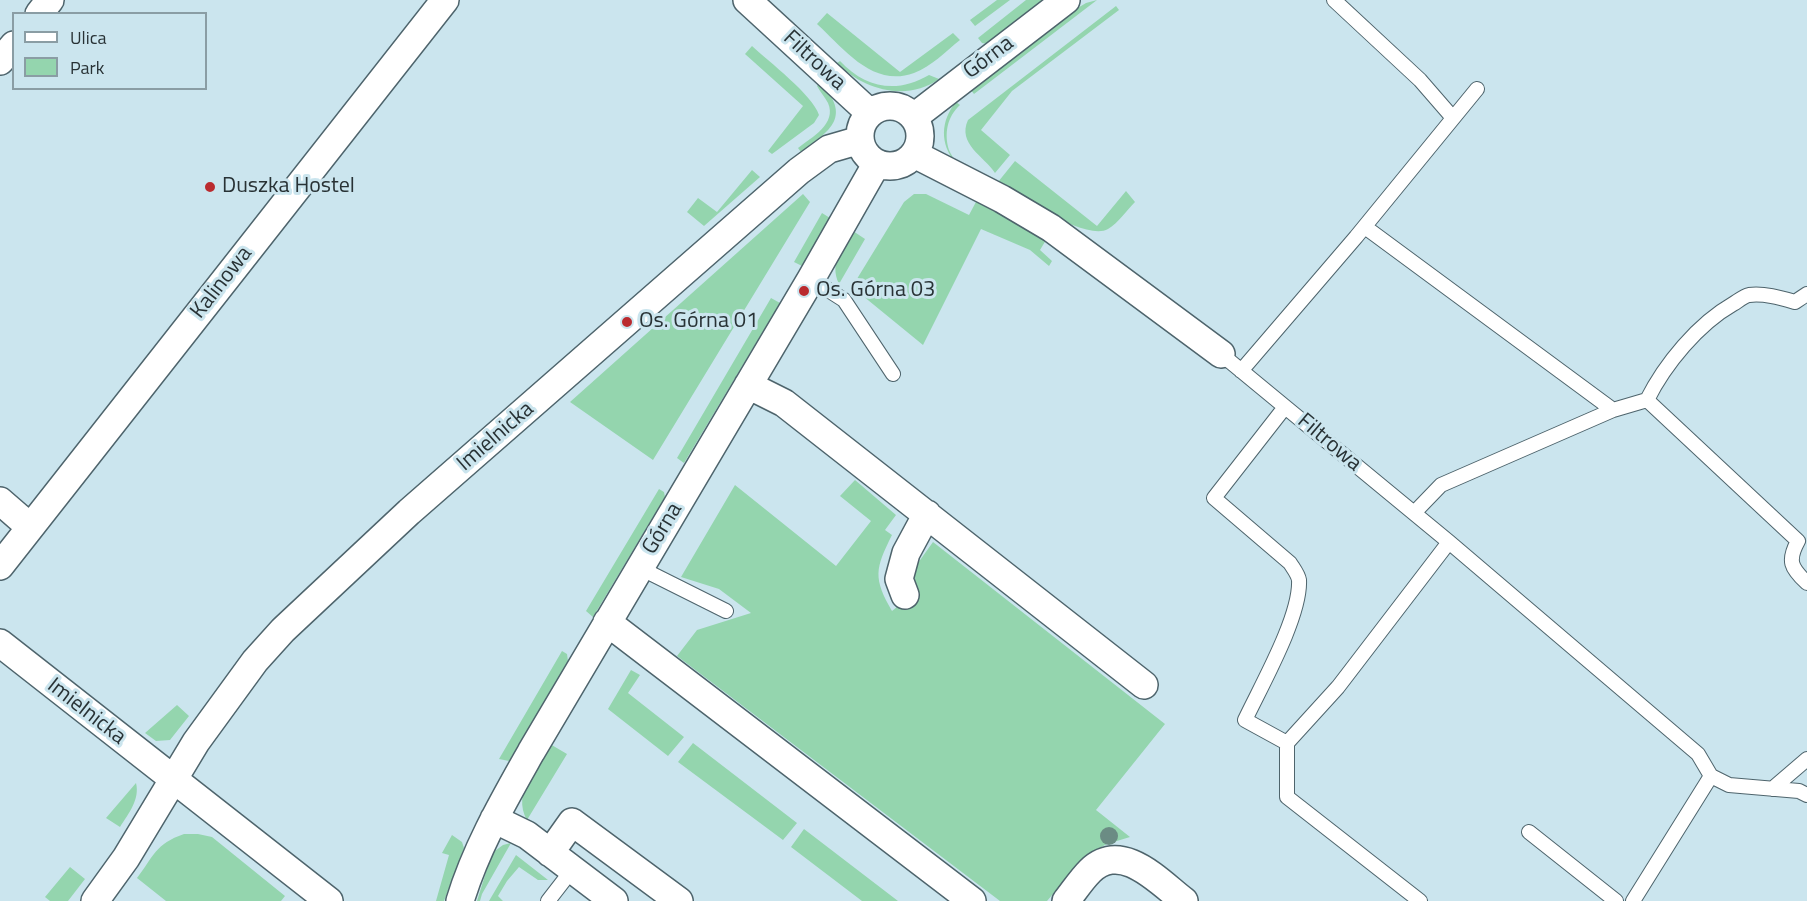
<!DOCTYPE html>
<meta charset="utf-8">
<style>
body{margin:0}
#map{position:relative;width:1807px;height:901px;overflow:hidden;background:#cbe5ee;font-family:"Titillium Web",sans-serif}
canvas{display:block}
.legend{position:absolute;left:12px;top:12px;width:195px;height:78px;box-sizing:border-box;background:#cbe5ee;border:2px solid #8a9da4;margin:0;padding:8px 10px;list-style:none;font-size:18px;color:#283235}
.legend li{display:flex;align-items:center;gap:12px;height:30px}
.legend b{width:30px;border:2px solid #8a9da4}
</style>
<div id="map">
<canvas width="1807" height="901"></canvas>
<ul class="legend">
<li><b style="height:8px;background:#fff"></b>Ulica</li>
<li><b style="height:16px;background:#94d5ae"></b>Park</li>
</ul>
</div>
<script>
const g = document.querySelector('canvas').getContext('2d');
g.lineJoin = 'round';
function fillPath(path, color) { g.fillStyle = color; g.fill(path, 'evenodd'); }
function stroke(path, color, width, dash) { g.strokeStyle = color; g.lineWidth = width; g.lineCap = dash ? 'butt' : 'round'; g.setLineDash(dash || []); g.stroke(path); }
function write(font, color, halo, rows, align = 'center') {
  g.font = font + ' "Titillium Web",sans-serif'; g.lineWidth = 6; g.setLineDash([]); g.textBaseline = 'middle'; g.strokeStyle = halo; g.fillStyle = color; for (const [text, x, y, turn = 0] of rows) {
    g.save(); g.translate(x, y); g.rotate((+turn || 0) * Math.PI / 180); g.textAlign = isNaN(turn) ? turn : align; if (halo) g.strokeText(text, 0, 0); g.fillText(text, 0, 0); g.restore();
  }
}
const green = new Path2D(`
 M997,0H1010L975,26L970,20Z
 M1026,0H1044L987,44L982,43L978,38Z
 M1097,0L974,94L970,89L1076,9L1086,3Z
 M1116,6L1119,10L1012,91L981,130L1010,155L995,173C984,156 957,144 968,120Z
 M827,13L900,72L953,33L960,40C946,51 931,67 914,73C873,88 844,49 817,24Z
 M752,46C768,61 813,95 819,115L814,123L772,154L768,151L803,106L745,54Z
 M840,61C865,88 897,94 929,75L939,79C907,102 863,90 837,63Z
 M820,82C852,117 831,130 801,152L798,148C812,137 837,124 828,103C825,97 820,92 817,86Z
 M956,102L960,105C947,117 944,134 949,150C951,155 954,158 956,163C939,144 941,120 956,102Z
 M1015,161L1097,226L1126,191L1135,202C1127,210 1118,223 1108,229C1086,242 1018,195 998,182Z
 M752,170L760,177L704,226L687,212L698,198L717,212Z
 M803,194L810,202L653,460L570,402Z
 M914,194H926L969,215L977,200L1046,240L1040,250L1052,261L1049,266L1030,250L981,229L923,345L852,287L904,202Z
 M822,213L830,218L802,266L794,262Z
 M853,231L865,239L839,284C829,262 842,250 853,231Z
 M771,298L780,303L684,463L677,458Z
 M855,480L896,515L885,530L892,535C875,569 873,578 892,611L917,591L913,570L933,542L1165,724L1096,810L1130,837L1107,844L1086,855L1047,901H1000L677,656L697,630L751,613L719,589L681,577L735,485L836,566L871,521L840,496Z
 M659,489L664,492L665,497L593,617L586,611Z
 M562,651L567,654L568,661L509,761L499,759Z
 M631,670L640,675L628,693L684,737L668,756L608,709Z
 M177,705L189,716L170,740L156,741L145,733Z
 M693,743L797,823L783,840L678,762Z
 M550,744L567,754L527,820C512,793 536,767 550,744Z
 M136,783C140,799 129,813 120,827L106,818Z
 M804,829L898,901H862L791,847Z
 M184,834H198L212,837L285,896L281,901H166L137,878C154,856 155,844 184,834Z
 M452,835L462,842L464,848L444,901H436L449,855L442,853Z
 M511,843L482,894L480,901H477L492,853L503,845Z
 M516,855L548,880H538L519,867L507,881L498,896L503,901H489Z
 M70,867L85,879L68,901H50L45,897Z`);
const lane = new Path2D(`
 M1334,0L1420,80L1453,118
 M1365,227L1613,410
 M811,279L844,300L893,374
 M1221,354L1449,542L1698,754L1711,776
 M1241,371L1356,237L1477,89
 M1647,400L1798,541C1787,561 1791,568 1807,583
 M1285,407L1214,498L1290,563C1293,568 1298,574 1299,580C1301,616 1261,686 1245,720L1287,743L1338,687L1449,542
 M1414,513L1441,485L1613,410L1647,400C1665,364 1698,324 1733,304C1738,301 1744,296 1749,295C1764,293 1781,298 1795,302L1807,294
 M640,568L726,611
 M1287,743V797L1420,901
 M1711,776L1729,785L1799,791L1807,795
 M1772,789L1807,759
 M1529,832L1616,901
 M548,901L572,870
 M1633,901L1711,776`);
const street = new Path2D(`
 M747,0L870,113
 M39,14L50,0
 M0,61L14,45
 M860 136a30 30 0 1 1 60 0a30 30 0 1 1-60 0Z
 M914,117L1066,0
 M914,154L1002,199L1051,228L1221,354
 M748,385L784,403L1144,685
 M0,501L30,527
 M0,566L445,0
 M905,595L899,579L906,553L927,514
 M607,622L972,901
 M0,643L329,901
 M494,819L527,835L614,901
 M550,853L572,822L679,901
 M95,901L126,858L196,742L255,661L283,630L409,512L799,171L829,149L860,140
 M460,901C476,848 504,800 531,752L811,279L877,163
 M1066,901C1074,891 1081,880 1090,871C1122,840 1159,882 1184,901`);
const trees = [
 [1109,836]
];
const markers = [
 [210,187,6,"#ba2b2f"],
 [804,291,6,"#ba2b2f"],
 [627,322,6,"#ba2b2f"]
];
const streetNames = [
 ["Górna",989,58,-37],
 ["Filtrowa",814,61,43],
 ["Kalinowa",222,283,-52],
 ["Imielnicka",496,437,-41],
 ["Filtrowa",1329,443,40],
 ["Górna",663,529,-59],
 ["Imielnicka",86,712,38]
];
const poiNames = [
 ["Duszka Hostel",222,187],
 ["Os. Górna 03",816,291],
 ["Os. Górna 01",639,322]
];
fillPath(green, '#94d5ae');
stroke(lane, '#4e646c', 16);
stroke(street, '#4e646c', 30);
stroke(lane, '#fff', 14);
stroke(street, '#fff', 27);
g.fillStyle = '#6b8c84';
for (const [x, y] of trees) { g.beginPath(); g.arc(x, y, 9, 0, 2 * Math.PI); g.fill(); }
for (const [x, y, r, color] of markers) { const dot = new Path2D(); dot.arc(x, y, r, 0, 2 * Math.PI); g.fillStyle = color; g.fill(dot); stroke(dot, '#cbe5ee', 2); }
write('22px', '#283235', '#cbe5ee', streetNames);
write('22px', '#283235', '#cbe5ee', poiNames, 'left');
</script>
